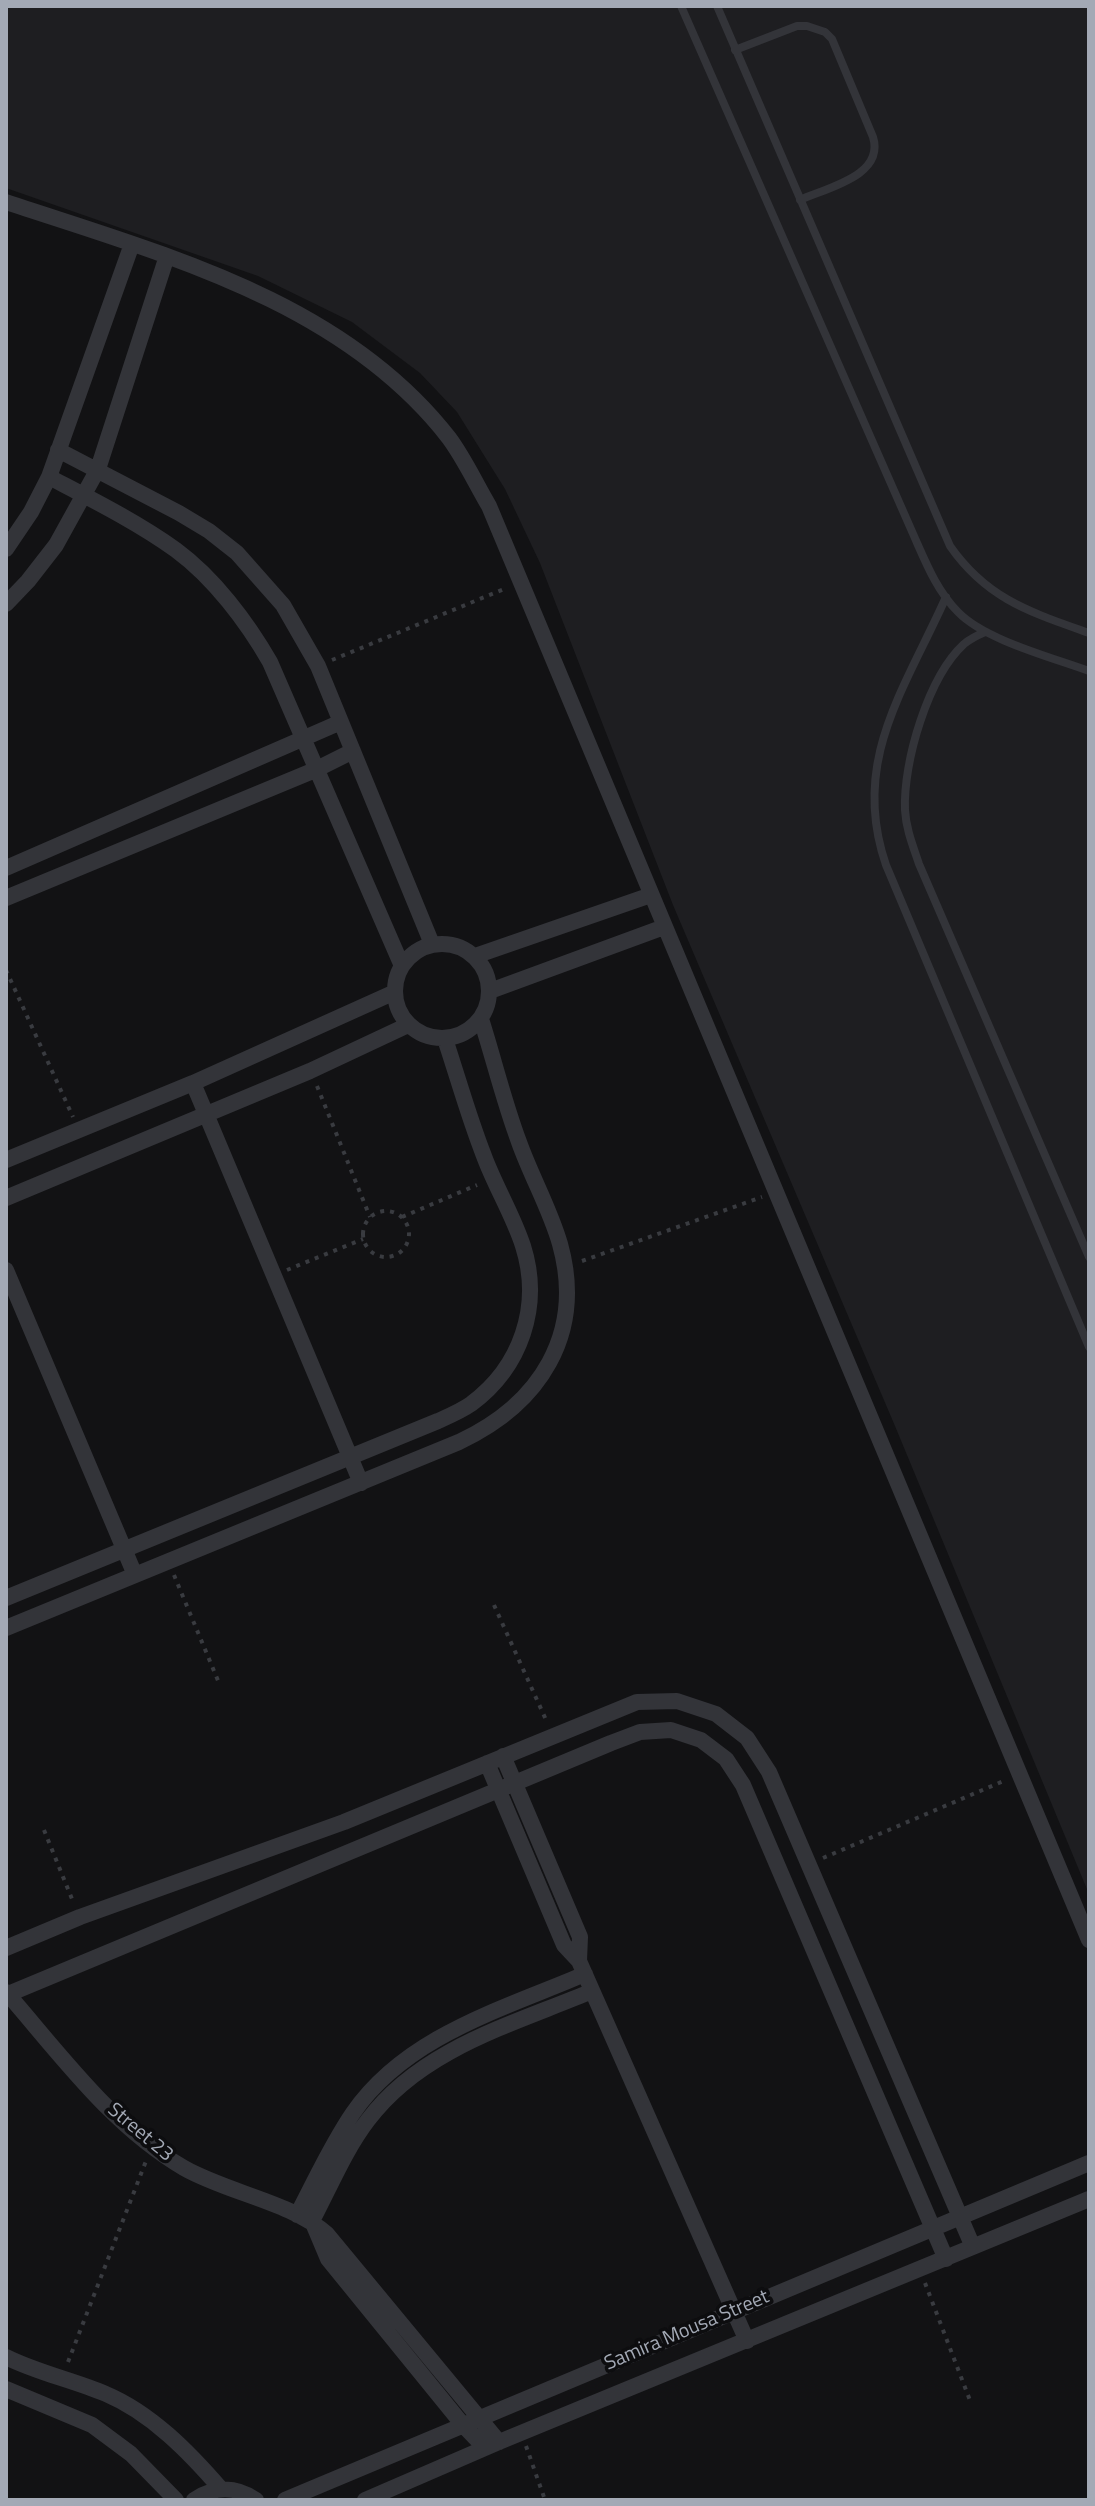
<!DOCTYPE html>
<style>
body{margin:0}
#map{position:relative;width:1095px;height:2506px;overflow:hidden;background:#121214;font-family:"Titillium Web",sans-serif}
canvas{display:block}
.frame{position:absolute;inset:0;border:8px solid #a3a9b5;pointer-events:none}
</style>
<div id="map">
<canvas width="1095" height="2506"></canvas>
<div class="frame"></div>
</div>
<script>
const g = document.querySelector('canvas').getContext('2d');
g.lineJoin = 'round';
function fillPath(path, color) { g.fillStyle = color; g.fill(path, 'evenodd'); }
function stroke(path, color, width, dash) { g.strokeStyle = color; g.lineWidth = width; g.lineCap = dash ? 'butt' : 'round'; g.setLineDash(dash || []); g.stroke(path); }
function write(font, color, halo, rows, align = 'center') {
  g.font = font + ' "Titillium Web",sans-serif'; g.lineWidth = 7; g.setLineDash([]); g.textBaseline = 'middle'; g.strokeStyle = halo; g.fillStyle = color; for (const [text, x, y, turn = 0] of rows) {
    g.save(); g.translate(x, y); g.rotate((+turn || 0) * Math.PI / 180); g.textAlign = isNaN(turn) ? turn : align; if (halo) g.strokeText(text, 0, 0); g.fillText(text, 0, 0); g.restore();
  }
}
const built = new Path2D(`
 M6,6H1089V1894L895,1426L673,905L540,563L505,489L457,412L420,373L352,322L258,276L6,188Z`);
const path = new Path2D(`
 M332,660L504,589
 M6,970L73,1117
 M317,1086L370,1217
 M363 1234a23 23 0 1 1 46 0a23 23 0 1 1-46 0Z
 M402,1217L477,1185
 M582,1261L762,1197
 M287,1270L363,1239
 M174,1575L219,1683
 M494,1605L547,1722
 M44,1830L74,1904
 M823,1858L1006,1780
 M925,2283L971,2403
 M68,2362L146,2161
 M526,2446L545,2500`);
const lane = new Path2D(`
 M681,6L914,536C926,563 937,591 958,612C985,640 1051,657 1089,671
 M717,6L950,546C987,599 1030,612 1089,633
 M735,50L797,26H807L825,32L832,39L873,137C885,176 826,188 800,200
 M946,597C905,689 850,761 886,865L1089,1347
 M985,632C978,635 970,639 964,644C928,677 903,762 905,810C906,829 913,846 919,864L1089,1257`);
const street = new Path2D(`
 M6,202C162,254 343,301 449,438C464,458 476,484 489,506L1089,1940
 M58,450L179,513L209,531L237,553L283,605L318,666L432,944
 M49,477C91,499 137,522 176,550C214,578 247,622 270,662L402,966
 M6,549L31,512L49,477L132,244
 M6,604L28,581L56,545L98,469L167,256
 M6,868L341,722
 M6,898L315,770L353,751
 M395 991a47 47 0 1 1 94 0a47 47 0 1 1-94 0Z
 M475,956L651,895
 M490,991L664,927
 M193,1083L361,1483
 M6,1160L193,1083L395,992
 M6,1198L310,1071L408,1025
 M6,1270L135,1575
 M6,1598L438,1421C449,1416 461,1411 471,1404C521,1367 542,1306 523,1246C513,1215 495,1186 484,1156C469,1118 458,1078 445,1039
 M6,1628L459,1442C540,1404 585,1334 560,1244C550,1209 531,1176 519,1142C504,1102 494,1060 481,1019
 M503,1756L580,1937L579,1961
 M487,1763L564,1945L579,1961L747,2341
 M6,1948L80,1917L344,1822L637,1702L677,1701L716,1714L747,1738L769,1772L973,2247
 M6,1992C60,2054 112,2126 184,2168C228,2193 291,2202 327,2234L499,2442
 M6,1995L611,1743L640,1732L671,1730L701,1740L726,1759L743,1785L946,2259
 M297,2215C315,2181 331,2145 353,2113C406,2036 503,2009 585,1974
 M6,2357C38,2373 73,2380 106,2394C151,2413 189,2452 221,2489
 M6,2389L92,2425L131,2454L176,2500
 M485,2448L463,2425L328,2259L312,2221C330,2187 345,2150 368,2120C422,2048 514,2024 592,1991
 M194,2500C214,2486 236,2486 256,2500
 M285,2500L1089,2163
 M365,2500L499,2442L1089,2199`);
const streetNames = [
 ["Street 23",140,2133,40],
 ["Samira Mousa Street",687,2331,-23]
];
fillPath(built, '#1e1e21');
stroke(path, '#393b40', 4, [4, 6]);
stroke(lane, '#333439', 8);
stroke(street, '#333439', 16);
write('20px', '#a3a9b5', '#0d0d0f', streetNames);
</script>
